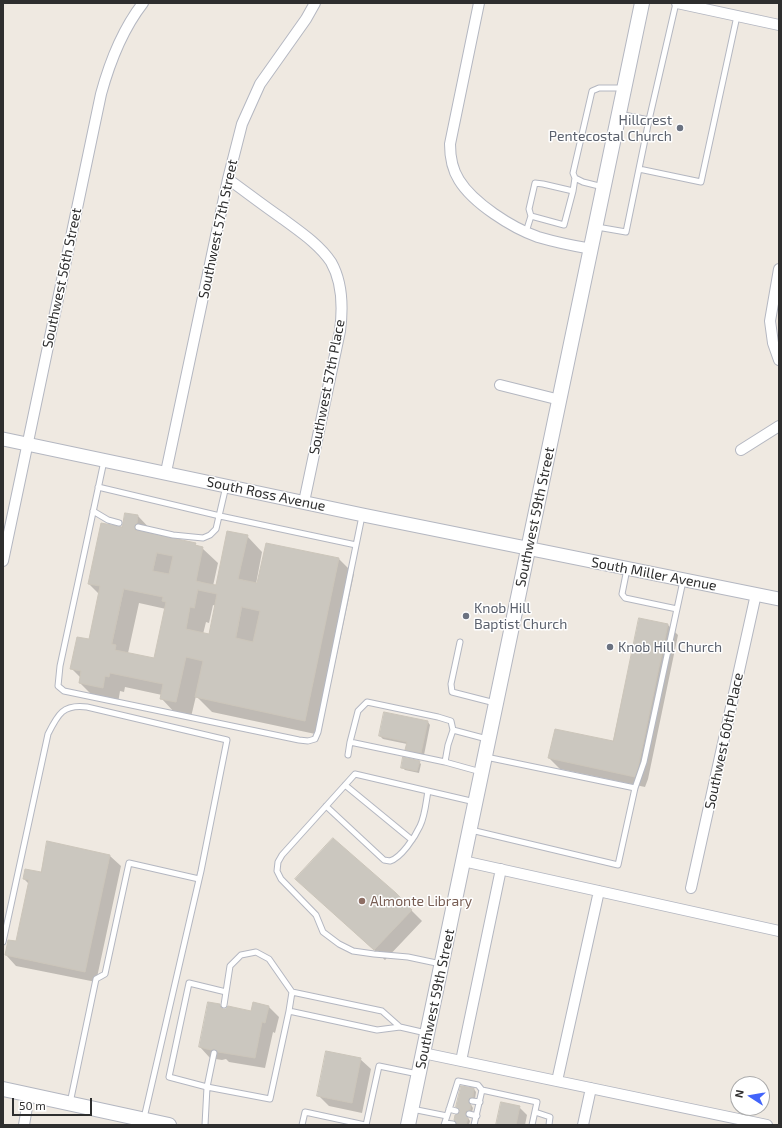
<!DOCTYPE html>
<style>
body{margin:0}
#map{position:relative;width:782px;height:1128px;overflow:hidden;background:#efe9e1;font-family:"Exo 2",sans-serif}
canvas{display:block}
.frame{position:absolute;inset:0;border:4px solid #2e2e2e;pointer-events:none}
.north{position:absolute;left:730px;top:1076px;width:40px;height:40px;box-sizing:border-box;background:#fff;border:1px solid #ababab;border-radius:50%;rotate:282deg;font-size:11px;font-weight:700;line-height:16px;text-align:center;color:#2e2e2e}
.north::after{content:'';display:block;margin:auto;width:14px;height:18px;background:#4264fb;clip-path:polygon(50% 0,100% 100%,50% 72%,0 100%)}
.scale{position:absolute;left:12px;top:1098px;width:80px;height:18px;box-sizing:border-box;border:2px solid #2e2e2e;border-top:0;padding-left:5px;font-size:12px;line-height:14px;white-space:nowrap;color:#2e2e2e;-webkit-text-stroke:3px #fff;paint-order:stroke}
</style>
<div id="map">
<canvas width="782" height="1128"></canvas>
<div class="frame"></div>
<div class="north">N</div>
<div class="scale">50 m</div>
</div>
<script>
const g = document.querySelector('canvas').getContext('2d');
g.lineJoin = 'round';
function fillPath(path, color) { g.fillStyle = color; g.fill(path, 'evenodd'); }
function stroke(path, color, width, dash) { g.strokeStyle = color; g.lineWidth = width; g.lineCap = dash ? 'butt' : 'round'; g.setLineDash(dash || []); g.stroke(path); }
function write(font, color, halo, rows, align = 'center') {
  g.font = font + ' "Exo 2",sans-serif'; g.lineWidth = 3; g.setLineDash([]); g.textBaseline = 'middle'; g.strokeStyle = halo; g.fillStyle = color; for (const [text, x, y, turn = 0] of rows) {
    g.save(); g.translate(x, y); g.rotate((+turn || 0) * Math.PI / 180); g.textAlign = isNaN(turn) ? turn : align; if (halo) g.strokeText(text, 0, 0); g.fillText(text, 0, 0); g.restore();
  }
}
const shadow = new Path2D(`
 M138,516L153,532L152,535L195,544L198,547L202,548L218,563L213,586H216L247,536L262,552L256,584L339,559L354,574L320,735L212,712L196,696L191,717L176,714L161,698L162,695L125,687L124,692L120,691L118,703L95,698L80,683L81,678L71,668L89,641L99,594L89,584L122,528ZM139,603L166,609L155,659L128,653ZM213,605L216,606L210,636L203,634L206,622L209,623Z
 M640,619L668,625L678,635L648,779L645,787L560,769L549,758L613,742Z
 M428,722L430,725L424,755L409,752L406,749L407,744L383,739L380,736Z
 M419,762L421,764L419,773L405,770L402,767Z
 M48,842L110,856L121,866L96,982L16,966L6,955L17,942L29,884L24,879L41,873Z
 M307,889L395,894L422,921L385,960Z
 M220,1005L224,1010L252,1012L268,1006L279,1017L275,1033L273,1032L265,1068L229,1062L226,1059L222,1060L210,1058L200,1047Z
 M360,1059L371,1069L362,1113L329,1106L318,1095Z
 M462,1087L474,1089L476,1092L475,1099H472L470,1103L473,1108L472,1112L469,1113L467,1116L470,1121L469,1125H458L459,1115L461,1112Z
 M519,1107L527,1115L525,1125H498Z`);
const building = new Path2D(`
 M125,513L138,515L137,523L134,526L135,530L196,543L195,545L203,547L196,581L209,584L216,585L227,531L248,535L238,579L257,583L266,543L339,558L305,721L195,697L203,661L186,657L176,702L160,699L163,684L110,673L109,677L105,676L103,688L79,683L81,671L70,669L77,637L89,639L100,586L88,584L101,523L122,527ZM157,553L173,556L169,574L153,571ZM124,589L163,597L162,601L166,602L154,658L115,650L116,645L112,644ZM198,590L217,594L209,634L186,629L190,607L194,608ZM242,607L260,611L253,642L236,638Z
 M639,618L668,624L638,768L635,777L548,758L555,729L613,741Z
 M384,712L428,721L421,753L405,750L407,742L379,736Z
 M403,757L420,761L417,771L401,768Z
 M333,838L396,893L412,910L374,950L295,879Z
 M47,841L110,855L85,972L5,955L8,940L16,941L29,880L23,879L25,869L41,872Z
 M208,1002L220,1004V1007L223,1009H226L228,1006L251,1011L253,1002L269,1006L265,1023L262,1022L255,1058L218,1052L214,1049L211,1050L199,1047Z
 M326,1051L361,1058L352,1103L317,1096Z
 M461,1086L474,1088L473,1097L470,1098L468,1100L469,1103L471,1105L470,1110L466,1111L465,1113L468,1118L466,1125H457L456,1122L454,1120L455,1115L458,1114L460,1112L459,1109L456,1107Z
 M501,1102L520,1106L516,1125H496Z`);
const service = new Path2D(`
 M649,120L676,3
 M639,169L701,182L737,16
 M603,187L583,182L575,178L573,173L592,91L599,88H624
 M531,216L529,209L535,183L543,184L573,191
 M597,227L626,232L649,120L619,114
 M526,232L531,216L564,225L573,191L575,178
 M104,461L60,666L58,686L64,691L299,740L308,741L315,739L318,732L362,516
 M98,487L220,516L356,545
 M93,511L108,520L119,523
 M138,527L173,535L203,538L210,535L216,529L226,486
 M627,569L622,594L625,598L677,609
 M460,642L451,684L452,692L495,703
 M350,742L358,711L367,702L438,717L451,721L453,730L487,739
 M348,755L350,742L445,762L481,772
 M445,762L448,745L453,730
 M345,785L412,840
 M635,788L644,762L683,581
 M326,806L384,860L390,861C401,858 415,837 420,826C425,816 426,802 428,791
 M471,830L618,865L635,788L486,757
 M3,942L48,734C58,714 63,704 87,707L227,740L201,871L144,1118
 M441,964L408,957L374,954L353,951L339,944L323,932L316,915L281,879L277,871L278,862L282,855L355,774L475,802
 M224,1005L226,992
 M289,1011L292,992
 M400,1027L426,1033
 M482,1090L537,1102L532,1125
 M472,1101L480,1102
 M70,1103L96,979L105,974L129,863L199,879
 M412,1109L447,1116L444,1125
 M449,1109L456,1111
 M535,1112L550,1117L549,1125
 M469,1114L477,1116
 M447,1116L458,1081L478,1085L482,1090L474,1125
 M445,1123L453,1124
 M205,1125L207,1087L169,1077L189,983L226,992L230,966L241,955L256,952L269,959L292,992L382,1011L400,1027L377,1030L289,1011L270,1099L207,1087L214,1053
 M302,1125L305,1112L365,1125
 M366,1125L379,1066L418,1074`);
const minor = new Path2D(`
 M479,3L450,144C450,157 452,169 459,180C473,203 512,228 538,237C555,242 574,246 592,249
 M677,3L779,25
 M228,179C246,192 264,206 283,219C299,231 319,244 331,262C343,283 343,308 340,331L304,502
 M779,269L770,321L773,343L779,360
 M500,385L560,400
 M741,450L779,426
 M166,472L228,179L242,124L260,84L306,19L315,3
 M3,561L101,94C110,61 122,30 143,3
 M463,861L779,931
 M691,888L756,594
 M423,1053L767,1125
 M461,1061L501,869
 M557,1081L599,891
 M24,1125L29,1095
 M583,1125L591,1088`);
const tertiary = new Path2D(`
 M3,439L363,515L779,599`);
const secondary = new Path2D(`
 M3,1089L169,1125
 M408,1125L642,3`);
const markers = [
 [680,128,4,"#6b7280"],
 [466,616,4,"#6b7280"],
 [610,647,4,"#6b7280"],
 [362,901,4,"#8d6e63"]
];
const worshipNames = [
 ["Hillcrest",672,120,"right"],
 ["Pentecostal Church",672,136,"right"],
 ["Knob Hill",474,608],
 ["Baptist Church",474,624],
 ["Knob Hill Church",618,647]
];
const streetNames = [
 ["Southwest 57th Street",218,229,-78],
 ["Southwest 56th Street",62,278,-78],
 ["Southwest 57th Place",327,387,-79],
 ["South Ross Avenue",266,494,12],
 ["Southwest 59th Street",535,517,-78],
 ["South Miller Avenue",654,574,11],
 ["Southwest 60th Place",724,741,-78],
 ["Southwest 59th Street",435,999,-78]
];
const educationNames = [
 ["Almonte Library",370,901]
];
fillPath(shadow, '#0003');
fillPath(building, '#cbc7bf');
stroke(building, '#cbc5ba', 1);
stroke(service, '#b4b7c1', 7);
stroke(minor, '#b4b7c1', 12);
stroke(tertiary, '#b4b7c1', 15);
stroke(secondary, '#b4b7c1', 16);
stroke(service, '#fff', 5);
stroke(minor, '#fff', 10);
stroke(tertiary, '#fff', 13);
stroke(secondary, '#fff', 14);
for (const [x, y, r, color] of markers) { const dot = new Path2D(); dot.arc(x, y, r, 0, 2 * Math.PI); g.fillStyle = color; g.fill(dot); stroke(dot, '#fff', 1.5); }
write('14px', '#5b616d', '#fff', worshipNames, 'left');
write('14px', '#2e2e2e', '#fff', streetNames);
write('14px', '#785e54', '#fff', educationNames, 'left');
</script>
